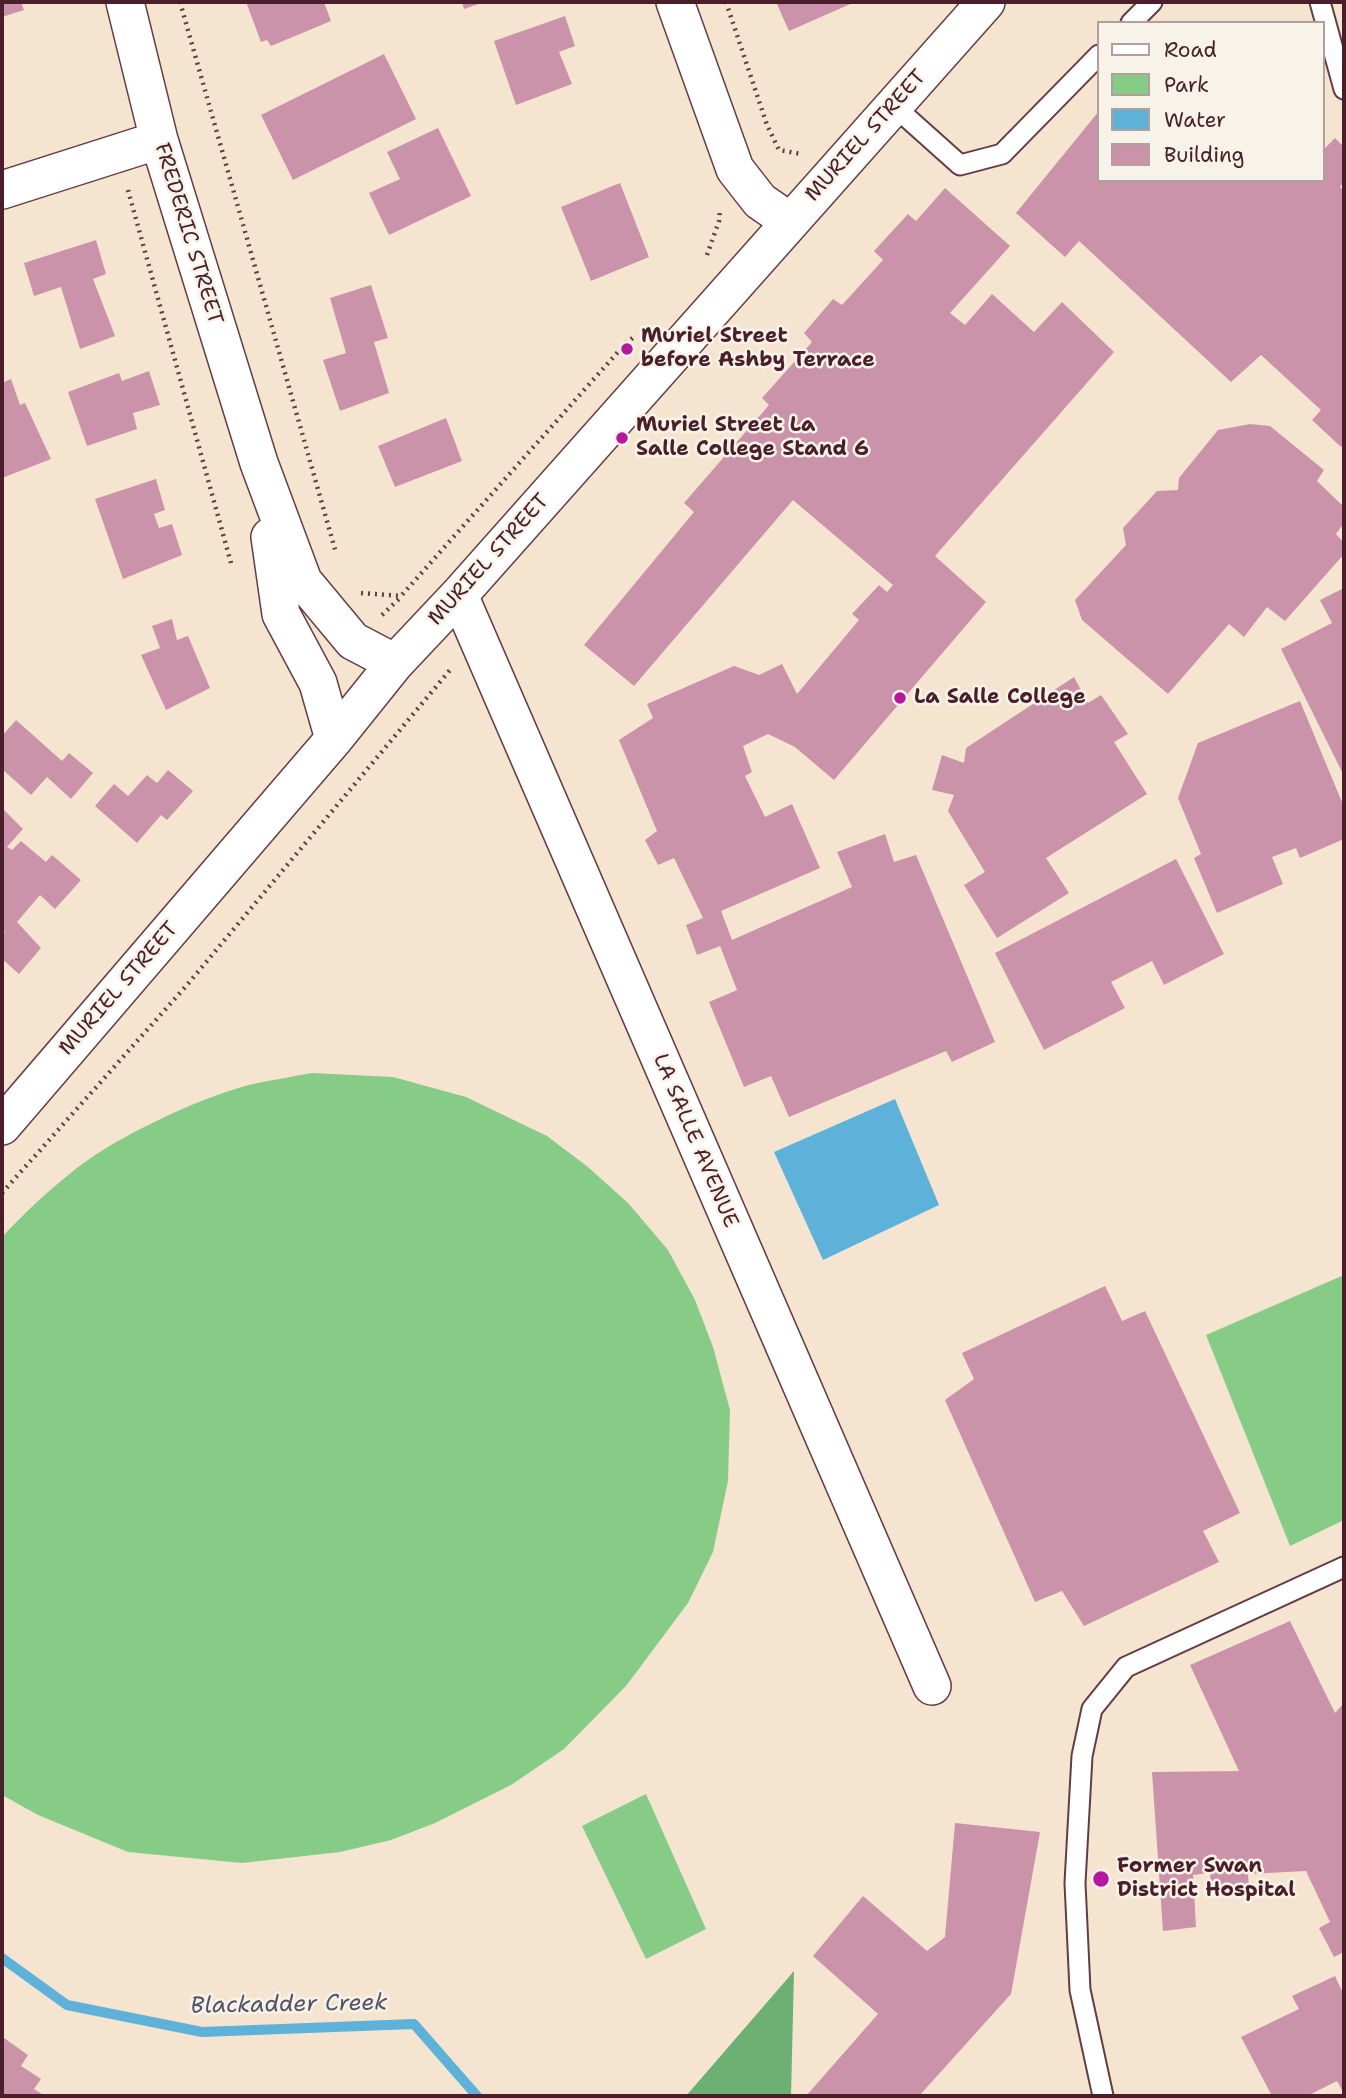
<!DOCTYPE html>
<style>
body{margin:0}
#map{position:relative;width:1346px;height:2098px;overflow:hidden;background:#f5e5d0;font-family:"Shantell Sans",sans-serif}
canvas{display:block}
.frame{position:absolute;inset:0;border:4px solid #4a1f2b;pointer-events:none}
.legend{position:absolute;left:1097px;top:21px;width:228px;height:161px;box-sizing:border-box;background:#f7f3e8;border:2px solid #b29e9c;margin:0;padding:9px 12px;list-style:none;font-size:21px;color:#4a1f2b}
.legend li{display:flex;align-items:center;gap:14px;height:35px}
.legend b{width:35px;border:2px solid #b29e9c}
</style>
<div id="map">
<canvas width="1346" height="2098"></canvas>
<div class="frame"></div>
<ul class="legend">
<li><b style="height:9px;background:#fff"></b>Road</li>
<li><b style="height:19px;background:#86cc87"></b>Park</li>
<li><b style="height:19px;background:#5eb1d9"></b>Water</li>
<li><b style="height:19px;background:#cb93aa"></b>Building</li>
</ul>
</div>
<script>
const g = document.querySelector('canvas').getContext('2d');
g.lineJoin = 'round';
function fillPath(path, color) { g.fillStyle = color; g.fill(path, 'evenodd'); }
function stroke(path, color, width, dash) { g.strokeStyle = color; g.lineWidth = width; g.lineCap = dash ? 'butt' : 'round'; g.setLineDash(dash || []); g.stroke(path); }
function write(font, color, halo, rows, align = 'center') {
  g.font = font + ' "Shantell Sans",sans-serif'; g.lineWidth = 5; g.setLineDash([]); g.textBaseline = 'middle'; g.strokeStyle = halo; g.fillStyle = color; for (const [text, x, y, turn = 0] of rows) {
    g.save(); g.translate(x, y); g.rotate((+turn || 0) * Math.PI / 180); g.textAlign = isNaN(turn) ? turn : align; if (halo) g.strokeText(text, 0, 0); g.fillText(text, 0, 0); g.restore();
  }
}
const green = new Path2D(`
 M312,1073L393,1077L466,1097L547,1136L588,1167L628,1203L668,1250L695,1300L713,1347L730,1410L728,1481L713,1552L688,1603L626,1686L564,1749L511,1785L435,1823L391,1840L340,1852L242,1863L128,1852L38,1815L2,1795V1237C25,1212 50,1189 77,1168C118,1136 199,1098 249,1085C270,1080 292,1077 312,1073Z
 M1344,1275V1520L1290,1546L1206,1335Z
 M646,1794L706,1929L646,1959L582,1826Z`);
const forest = new Path2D(`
 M794,1971L791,2096H686Z`);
const water = new Path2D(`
 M895,1099L939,1205L823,1260L774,1152Z`);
const stream = new Path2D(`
 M2,1958L67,2005L202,2032L414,2024L477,2096`);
const building = new Path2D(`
 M2,2H21L24,10L2,17Z
 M246,2H324L331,21L271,46L267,40L261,42Z
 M462,2H484L464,9Z
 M776,2H855L789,31Z
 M565,16L575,46L559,52L572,84L516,105L494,41Z
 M384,54L416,119L293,180L261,115Z
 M1099,111V180H1323V150L1335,138L1344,147V181L1340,187L1344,191V442L1341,447L1312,420L1321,410L1261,355L1231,382L1079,241L1065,257L1016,213Z
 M438,128L471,196L389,235L369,193L400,179L387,152Z
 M620,183L649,257L591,281L561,207Z
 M945,188L1010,246L950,313L965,325L992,294L1034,332L1062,302L1114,352L935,556L986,602L834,780L795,747L768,734L743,746L752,772L745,776L765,817L792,804L820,868L721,911L732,940L852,887L837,852L885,834L894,862L916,855L995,1042L952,1062L946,1051L789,1117L771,1076L744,1087L709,1002L737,990L720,946L697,955L686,925L703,918L674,858L658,865L645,840L657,831L619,740L653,718L647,704L734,666L759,675L782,664L797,694L859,620L852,614L879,585L887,592L893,585L793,500L634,686L584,645L694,512L684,503L769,405L762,398L812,342L804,333L833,299L842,305L883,260L874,251L908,214L916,221Z
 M96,240L106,274L93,279L115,336L80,349L61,287L34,296L24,263Z
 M371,285L388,338L374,342L389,393L340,411L323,360L346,353L330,298Z
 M149,371L160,405L133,413L137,429L87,446L68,392L119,373L122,381Z
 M11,379L20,405L25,403L51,459L2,478V383Z
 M446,418L462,461L395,487L378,446Z
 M1250,424L1270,426L1324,470L1317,481L1344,507V523L1336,534L1344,543V554L1285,621L1267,607L1244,637L1229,624L1168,694L1082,620L1075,600L1126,545L1123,528L1157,491L1178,490L1179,478L1218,430Z
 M156,479L165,510L154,514L159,528L172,524L182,555L123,579L95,499Z
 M1344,588V776L1281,649L1332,623L1320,600Z
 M172,619L177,640L188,636L210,688L166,710L141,655L160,648L152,626Z
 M1074,677L1088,703L1101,695L1128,734L1114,742L1147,794L1046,858L1069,893L997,938L964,885L985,872L948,811L954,795L932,790L942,755L964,763L966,748Z
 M1300,701L1344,807V839L1300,858L1296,848L1272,857L1283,884L1217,913L1194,858L1201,854L1178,798L1198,743Z
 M16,720L62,761L69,753L93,773L71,799L47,777L31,795L2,769V736Z
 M168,770L193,791L167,820L161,815L137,843L95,806L114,784L128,796L147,775L157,783Z
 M2,808L23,829L7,847L12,850L21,841L46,862L52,855L81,880L55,909L40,895L17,922L41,948L19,974L2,959V935L5,931L2,928Z
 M1176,859L1224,954L1164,985L1152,961L1111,982L1125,1008L1044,1050L995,953Z
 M1105,1286L1122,1321L1145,1311L1240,1513L1203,1531L1219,1562L1084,1626L1062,1591L1035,1602L945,1400L974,1379L962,1353Z
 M1290,1621L1335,1713L1344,1703V1952L1334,1957L1319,1928L1330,1922L1306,1871L1248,1874L1249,1888L1211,1891L1210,1873L1193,1875L1196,1927L1163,1931L1152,1772L1239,1771L1190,1665Z
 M955,1823L1040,1832L1011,1994L919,2096H806L878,2014L813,1956L863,1896L927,1951L945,1937Z
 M1335,1976L1342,1991L1344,1990V2089L1342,2090L1337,2081L1307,2096H1272L1241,2037L1299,2009L1292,1996Z
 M4,2038L28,2055L21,2066L41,2079L34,2089L45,2096H2V2041Z`);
const path = new Path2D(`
 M180,2L336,553
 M726,2L767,125L779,150L801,154
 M128,190L231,563
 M707,255L719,221L720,210
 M361,593L401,596L625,344L635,336
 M382,615L401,597
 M2,1193L187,985L450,670`);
const lane = new Path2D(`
 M1320,2L1344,89
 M1131,23L1152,2
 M894,106L960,165L1002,154L1099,55
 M1103,2096L1080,1990L1075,1883L1082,1756L1092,1709L1126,1667L1344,1567`);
const street = new Path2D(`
 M125,2L159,140L259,463L303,581L353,641L395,663
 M675,2L735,169L760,201L789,221
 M2,190L159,140
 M270,537L281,614L318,683L334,739
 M459,595L932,1686
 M2,1126L334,739L395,663L459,595L986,2`);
const markers = [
 [627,349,7,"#b5179e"],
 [622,438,7,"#b5179e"],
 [900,698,7,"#b5179e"],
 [1101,1879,9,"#b5179e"]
];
const streetNames = [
 ["MURIEL STREET",866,136,-48],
 ["FREDERIC STREET",188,234,73],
 ["MURIEL STREET",489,560,-48],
 ["MURIEL STREET",119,989,-49],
 ["LA SALLE AVENUE",695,1141,67]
];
const poiNames = [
 ["Muriel Street",641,337],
 ["before Ashby Terrace",641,361],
 ["Muriel Street La",636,426],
 ["Salle College Stand 6",636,450],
 ["La Salle College",914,698],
 ["Former Swan",1117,1867],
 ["District Hospital",1117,1891]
];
const waterNames = [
 ["Blackadder Creek",289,2005,-1]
];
fillPath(green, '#86cc87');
fillPath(forest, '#6cb074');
fillPath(water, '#5eb1d9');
stroke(stream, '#5eb1d9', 10);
fillPath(building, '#cb93aa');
stroke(lane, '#643d44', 23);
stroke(street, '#643d44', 40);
stroke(path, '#643d44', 4.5, [2, 5]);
stroke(lane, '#fff', 19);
stroke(street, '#fff', 37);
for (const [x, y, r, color] of markers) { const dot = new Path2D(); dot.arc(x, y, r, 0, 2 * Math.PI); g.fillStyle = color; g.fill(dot); stroke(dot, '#f7f3e8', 2.5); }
write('21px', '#4a1f2b', '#f7f3e8', streetNames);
write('bold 21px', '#4a1f2b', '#f7f3e8', poiNames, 'left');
write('italic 23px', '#515268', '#f7f3e8', waterNames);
</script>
